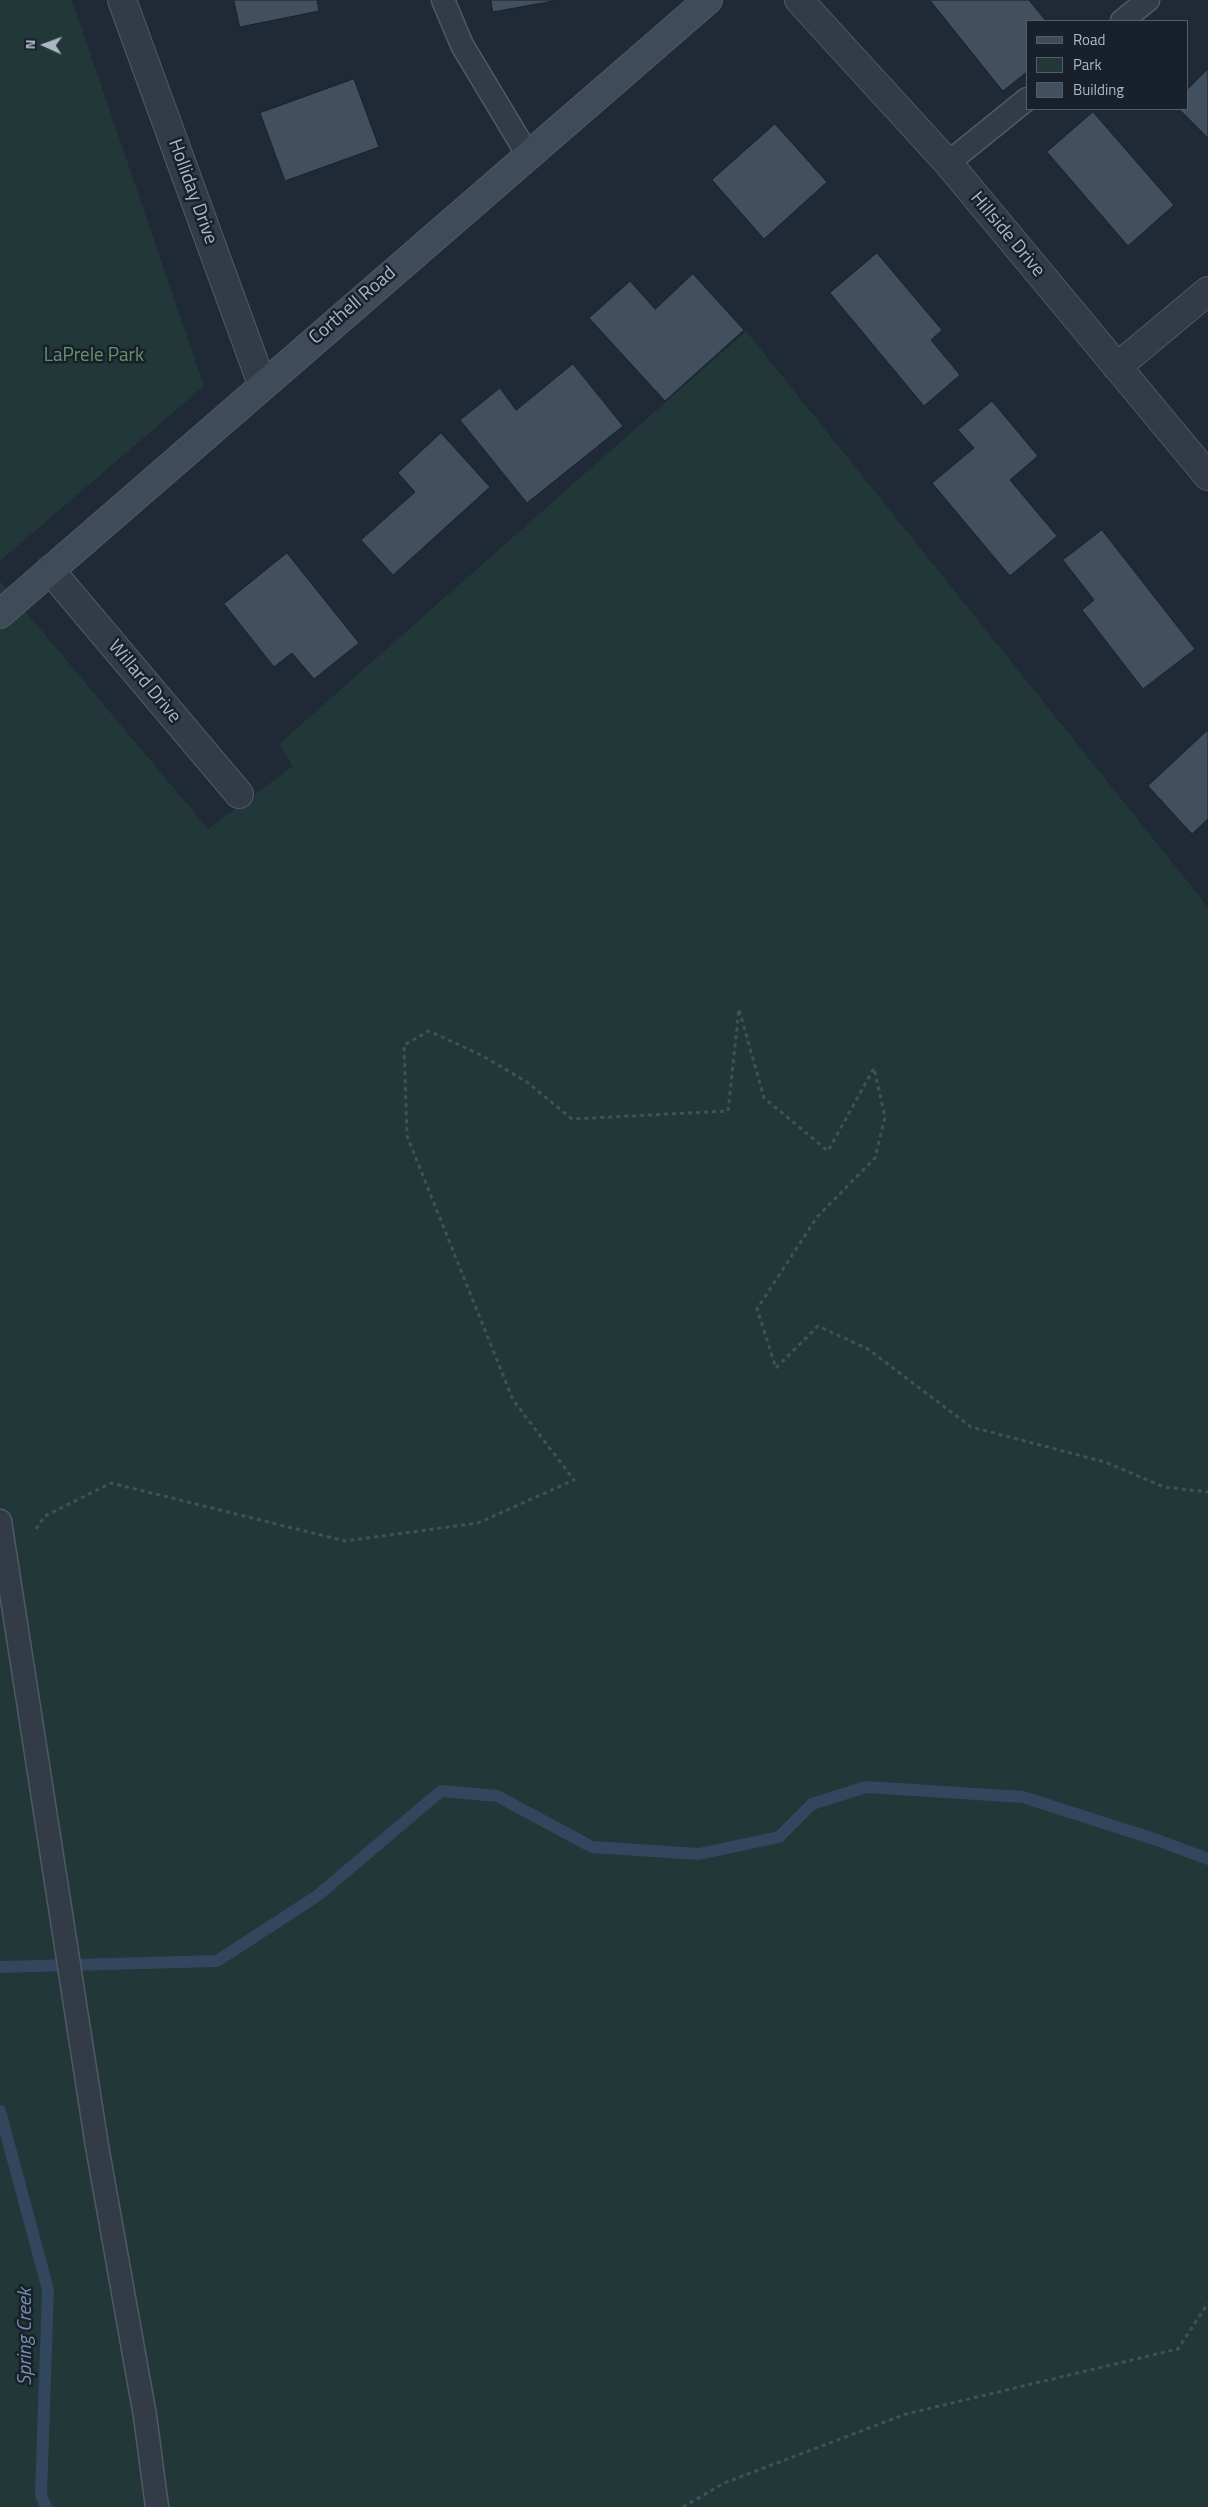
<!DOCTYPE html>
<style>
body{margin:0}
#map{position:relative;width:1208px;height:2507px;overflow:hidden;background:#1f2a36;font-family:"Titillium Web",sans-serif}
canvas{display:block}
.legend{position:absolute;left:1026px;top:20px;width:162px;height:90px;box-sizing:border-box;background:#18212b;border:1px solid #535d68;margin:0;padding:6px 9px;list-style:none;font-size:15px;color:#acb6c4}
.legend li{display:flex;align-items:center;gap:10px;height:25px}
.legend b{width:25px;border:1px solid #535d68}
.north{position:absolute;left:20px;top:20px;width:50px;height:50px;-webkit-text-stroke:4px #18212b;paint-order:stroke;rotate:272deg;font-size:14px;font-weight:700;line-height:20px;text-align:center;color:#acb6c4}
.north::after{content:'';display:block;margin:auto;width:18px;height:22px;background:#acb6c4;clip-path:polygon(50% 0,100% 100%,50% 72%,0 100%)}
</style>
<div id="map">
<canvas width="1208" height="2507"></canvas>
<ul class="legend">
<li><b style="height:6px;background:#404b5a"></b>Road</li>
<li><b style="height:14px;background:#223738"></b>Park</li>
<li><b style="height:14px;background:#424f5e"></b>Building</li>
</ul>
<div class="north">N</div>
</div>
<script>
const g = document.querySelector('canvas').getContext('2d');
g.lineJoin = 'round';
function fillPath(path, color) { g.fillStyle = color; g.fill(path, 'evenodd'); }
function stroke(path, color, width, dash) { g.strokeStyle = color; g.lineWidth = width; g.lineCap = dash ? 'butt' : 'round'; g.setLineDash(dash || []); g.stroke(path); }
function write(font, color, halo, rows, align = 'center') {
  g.font = font + ' "Titillium Web",sans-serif'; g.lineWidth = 5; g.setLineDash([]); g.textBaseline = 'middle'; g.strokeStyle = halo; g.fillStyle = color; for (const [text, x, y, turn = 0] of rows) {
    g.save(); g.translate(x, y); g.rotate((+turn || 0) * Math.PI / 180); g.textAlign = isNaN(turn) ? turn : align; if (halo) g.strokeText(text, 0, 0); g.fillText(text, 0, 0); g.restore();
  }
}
const green = new Path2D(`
 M0,0H72L204,386L0,561Z
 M746,331L1208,907V2507H0V581L208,829L293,766L279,744Z`);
const stream = new Path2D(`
 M0,1967L217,1961L317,1896L441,1791L497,1796L592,1847L699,1854L779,1837L812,1804L866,1787L1023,1797L1157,1840L1208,1859
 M0,2111L48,2290L41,2495L46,2507`);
const building = new Path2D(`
 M234,0H317L319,11L240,27Z
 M491,0H559L493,12Z
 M930,0H1029L1046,21H1027V72L1003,91Z
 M1208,69V138L1179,109H1187V90Z
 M354,79L379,147L285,181L260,113Z
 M1093,112L1174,205L1128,246L1047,152Z
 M775,124L827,182L764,239L712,180Z
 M877,253L942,330L931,340L960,375L924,406L830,293Z
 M693,274L744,330L665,401L589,318L630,281L655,309Z
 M573,364L623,426L527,503L460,420L500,388L516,410Z
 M992,401L1038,456L1010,480L1057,536L1010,576L932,483L974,448L958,430Z
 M441,433L490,487L393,575L361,540L415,492L398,473Z
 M1102,530L1195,649L1143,689L1082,610L1094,600L1063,560Z
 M287,553L359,643L314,679L292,653L274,667L224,604Z
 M1208,730V819L1192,834L1148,786Z`);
const path = new Path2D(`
 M36,1529L45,1516L111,1483L345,1541L478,1523L574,1480L513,1400L407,1136L404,1045L429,1031L481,1055L527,1082L572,1119L728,1111L739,1009L764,1098L828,1151L874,1068L885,1117L875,1158L817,1217L757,1309L776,1368L818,1326L868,1349L971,1427L1105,1462L1164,1487L1208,1492
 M683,2507L724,2483L906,2414L1178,2349L1208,2303`);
const lane = new Path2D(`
 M443,0L462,45L528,155
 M1122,21L1148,0
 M948,163L1027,99
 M0,1521L97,2146L145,2416L157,2507`);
const street = new Path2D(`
 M122,0L262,384
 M799,0L948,163L1208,476
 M1117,367L1208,291
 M50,570L239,794`);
const secondary = new Path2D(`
 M0,614L708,0`);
const streetNames = [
 ["Holliday Drive",192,192,70],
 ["Hillside Drive",1007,235,50],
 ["Corthell Road",353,306,-41],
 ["Willard Drive",144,682,50]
];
const parkNames = [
 ["LaPrele Park",94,356]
];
const waterNames = [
 ["Spring Creek",26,2337,-90]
];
fillPath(green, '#223738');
stroke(stream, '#32465e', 12);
fillPath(building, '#424f5e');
stroke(building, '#1a232d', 1);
stroke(lane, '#505965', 25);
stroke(street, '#505965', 30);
stroke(secondary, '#505965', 30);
stroke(path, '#3e5355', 3, [4, 4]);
stroke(lane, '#323b46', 22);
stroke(street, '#323b46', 28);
stroke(secondary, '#404b5a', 28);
write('19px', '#acb6c4', '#18212b', streetNames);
write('19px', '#64946d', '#18212b', parkNames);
write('italic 20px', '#748ead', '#18212b', waterNames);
</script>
